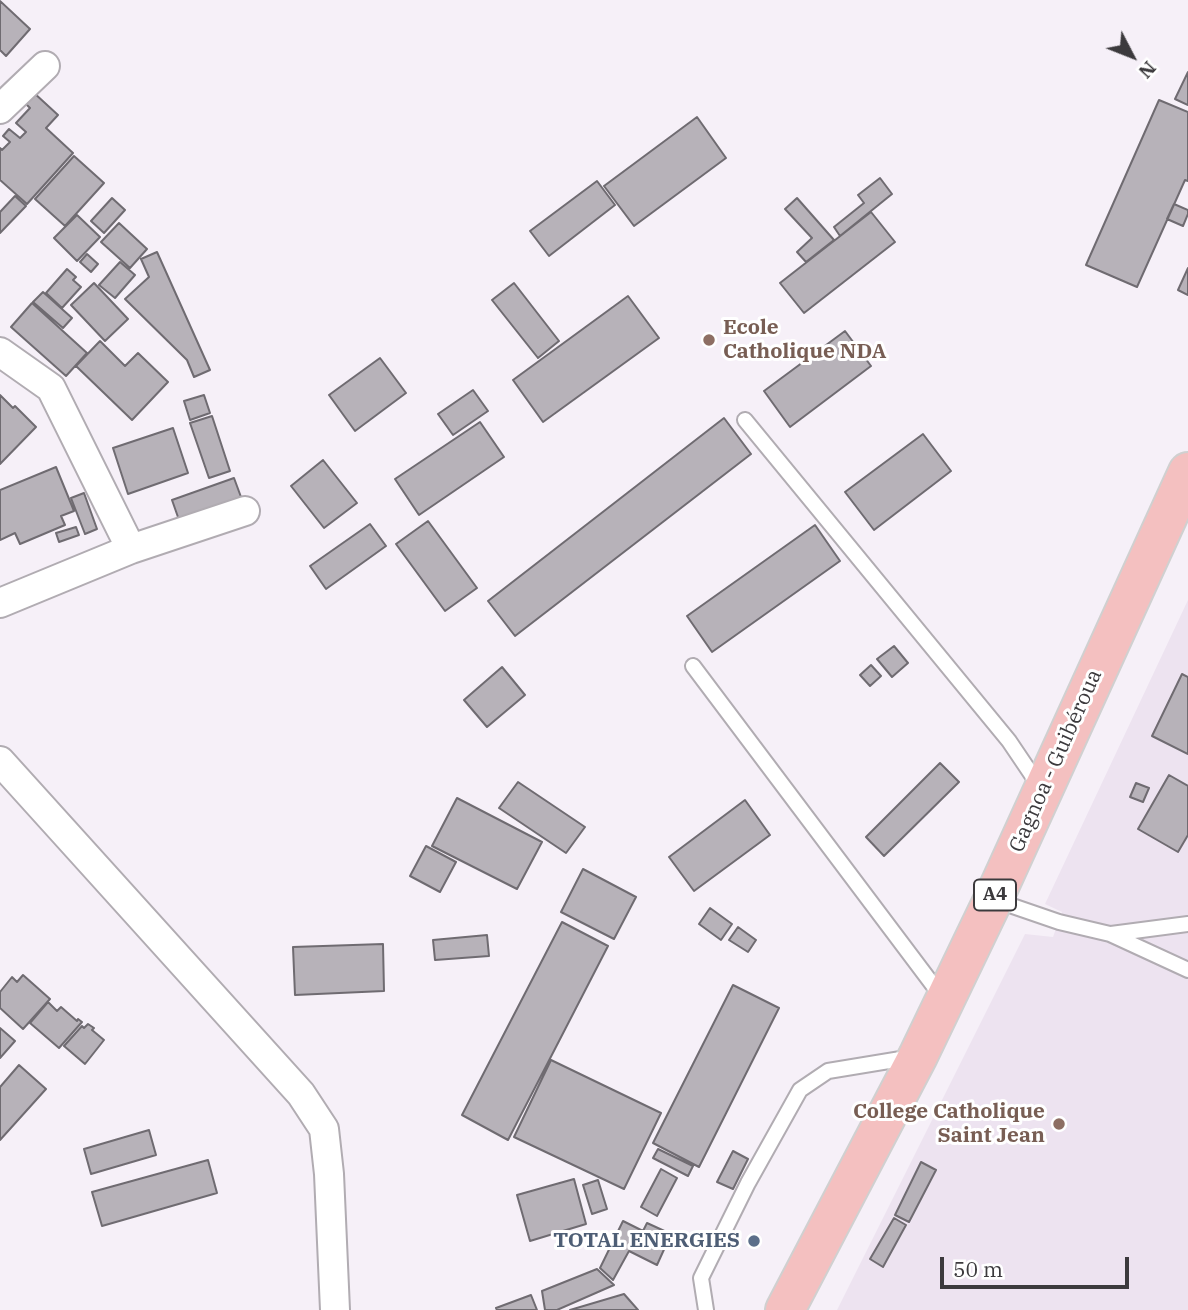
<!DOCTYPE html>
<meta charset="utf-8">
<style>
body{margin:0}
#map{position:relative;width:1188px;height:1310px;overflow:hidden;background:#f6f0f8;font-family:"IBM Plex Serif",serif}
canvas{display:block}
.north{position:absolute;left:1097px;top:21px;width:70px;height:70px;-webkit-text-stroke:5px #fff;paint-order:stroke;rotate:132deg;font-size:19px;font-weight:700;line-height:28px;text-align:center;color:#3c3a3d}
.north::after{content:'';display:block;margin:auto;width:24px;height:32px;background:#3c3a3d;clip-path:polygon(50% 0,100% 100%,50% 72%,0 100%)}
.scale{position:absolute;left:940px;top:1257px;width:189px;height:32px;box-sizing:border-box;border:4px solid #3c3a3d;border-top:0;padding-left:9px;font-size:21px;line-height:24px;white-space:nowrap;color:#3c3a3d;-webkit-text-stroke:5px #fff;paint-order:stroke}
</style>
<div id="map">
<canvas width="1188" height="1310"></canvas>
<div class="north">N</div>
<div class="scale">50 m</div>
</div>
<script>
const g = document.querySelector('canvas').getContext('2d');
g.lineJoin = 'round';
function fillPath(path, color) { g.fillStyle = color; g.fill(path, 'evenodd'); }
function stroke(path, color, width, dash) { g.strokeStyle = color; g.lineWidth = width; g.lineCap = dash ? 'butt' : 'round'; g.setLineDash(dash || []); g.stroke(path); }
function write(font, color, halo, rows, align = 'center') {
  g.font = font + ' "IBM Plex Serif",serif'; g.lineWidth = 6; g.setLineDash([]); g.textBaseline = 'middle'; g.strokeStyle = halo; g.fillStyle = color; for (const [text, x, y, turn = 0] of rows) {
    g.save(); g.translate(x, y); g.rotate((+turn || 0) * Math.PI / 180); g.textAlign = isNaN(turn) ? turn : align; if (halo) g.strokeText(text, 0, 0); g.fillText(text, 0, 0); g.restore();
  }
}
const built = new Path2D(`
 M1188,600V1310H837L1025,934L1053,937L1062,912L1045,904Z`);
const building = new Path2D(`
 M0,1L30,29L6,56L0,50Z
 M1188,72V105L1175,99Z
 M33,92L58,115L46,128L73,153L27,204L0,180V148L2,150L10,142L3,136L9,129L20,138L26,132L16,123L30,108L24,102Z
 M1159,100L1188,112V181L1185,180L1137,287L1086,265Z
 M697,117L726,158L634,226L604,186Z
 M74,156L104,183L65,226L35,199Z
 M880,178L892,194L840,236L834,227L864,203L858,195Z
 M597,181L615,205L549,256L530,231Z
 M15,196L26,206L0,233V212Z
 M112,198L125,210L104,233L91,221Z
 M797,198L834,240L806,262L797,252L812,238L785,209Z
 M1174,204L1188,210V214L1183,226L1167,219Z
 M871,212L895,242L804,313L780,283Z
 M77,215L100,237L77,261L54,238Z
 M119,223L147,249L130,268L101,242Z
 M157,252L210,370L194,377L187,360L125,299L149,277L141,259Z
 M87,254L98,264L91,272L80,262Z
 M120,262L135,275L115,298L99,285Z
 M1188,268V295L1178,290Z
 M67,269L76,277L73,280L81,287L62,308L46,293Z
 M94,283L128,319L105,341L71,305Z
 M514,283L559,341L538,358L492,300Z
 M43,292L72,318L63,328L33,302Z
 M628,296L659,338L543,422L513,380Z
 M32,303L87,353L66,376L11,327Z
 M845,331L871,366L790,427L764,391Z
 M100,341L125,366L138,353L168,382L132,420L76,366Z
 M380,358L406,393L355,431L329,395Z
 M473,390L488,411L453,435L438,414Z
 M0,395L13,408L15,406L36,427L0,464Z
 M204,395L210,413L190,420L184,401Z
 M212,416L230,471L209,478L190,423Z
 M724,418L751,454L515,636L488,601Z
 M480,422L504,457L419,515L395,479Z
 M173,428L188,473L128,494L113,448Z
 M923,434L951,471L874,530L845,492Z
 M323,460L357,503L324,528L291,486Z
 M56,467L74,511L61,516L65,525L20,544L15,533L0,540V490Z
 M234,478L241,497L179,520L172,500Z
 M84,493L97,529L85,534L71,498Z
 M428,521L477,588L445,611L396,544Z
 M370,524L386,546L326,589L310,566Z
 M815,525L840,561L712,652L687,616Z
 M76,527L79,535L59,542L56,533Z
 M894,646L908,663L892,677L877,659Z
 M871,665L881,676L870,686L860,675Z
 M502,667L525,695L487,727L464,700Z
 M1182,674L1188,677V754L1152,736Z
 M940,763L959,782L884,856L866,837Z
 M1169,775L1188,786V835L1178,852L1138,829Z
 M518,782L585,827L566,853L499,808Z
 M1136,783L1149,788L1143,802L1130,797Z
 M457,798L542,842L517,889L432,846Z
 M745,800L770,835L694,891L669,857Z
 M426,846L456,862L440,892L410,876Z
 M583,869L636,897L614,939L561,912Z
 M710,908L732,924L721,940L699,924Z
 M562,922L608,946L508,1140L462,1115Z
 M738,927L756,940L748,952L729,940Z
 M487,935L489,956L435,960L433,940Z
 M383,944L384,991L295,995L293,947Z
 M23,975L50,999L23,1029L0,1008V992L12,977L17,982Z
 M733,985L779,1008L699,1167L653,1143Z
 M48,1002L57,1011L61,1007L77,1021L78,1019L82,1022L59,1048L30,1023Z
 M88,1024L94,1028L92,1030L104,1040L85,1064L64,1046L82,1026L84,1028Z
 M0,1028L15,1041L0,1058Z
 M551,1060L661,1113L624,1189L514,1137Z
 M19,1065L46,1089L0,1140V1087Z
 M149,1130L156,1155L91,1174L84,1149Z
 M658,1149L693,1166L688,1176L653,1158Z
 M733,1151L748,1159L733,1189L717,1182Z
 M208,1160L217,1193L102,1226L92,1192Z
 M921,1162L936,1170L909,1222L895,1215Z
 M661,1169L677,1178L657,1216L641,1207Z
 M574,1179L586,1224L530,1241L517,1195Z
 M598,1180L607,1209L592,1214L583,1185Z
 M894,1218L906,1225L883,1267L870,1259Z
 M623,1221L643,1231L647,1223L671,1234L657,1265L629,1251L613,1280L600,1268Z
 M597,1269L614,1285L557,1310H545L542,1291Z
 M624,1294L638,1310H570Z
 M531,1295L537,1310H497L496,1308Z`);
const lane = new Path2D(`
 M745,420L1009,741L1040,787
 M693,666L942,997
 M995,900L1059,922L1110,934L1188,970
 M1111,934L1188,924
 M706,1310L701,1278L748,1183L800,1090L828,1071L913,1057`);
const street = new Path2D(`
 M0,109L45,66
 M0,352L51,388L131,549
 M0,603L131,549L245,511
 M0,761L301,1094L324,1129L329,1174L335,1310`);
const primary = new Path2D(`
 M785,1310L918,1056L993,900L1188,472`);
const markers = [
 [709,340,7,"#8d6e63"],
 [1059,1124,7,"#8d6e63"],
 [754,1241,7,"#5c6f8a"]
];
const shields = [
 [995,895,42]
];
const shieldNames = [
 ["A4",995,895]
];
const educationNames = [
 ["Ecole",723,328],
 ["Catholique NDA",723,352],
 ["College Catholique",1045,1112,"right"],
 ["Saint Jean",1045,1136,"right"]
];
const streetNames = [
 ["Gagnoa - Guibéroua",1056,761,-66]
];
const serviceNames = [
 ["TOTAL ENERGIES",740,1241]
];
fillPath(built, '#ede3f0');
fillPath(building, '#b7b2b9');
stroke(building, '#6f6b71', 2);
stroke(lane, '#b1acb2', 18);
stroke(street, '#b1acb2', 32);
stroke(primary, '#d0d0d0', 42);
stroke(lane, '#fff', 14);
stroke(street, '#fff', 28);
stroke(primary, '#f4c0c0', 38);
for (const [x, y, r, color] of markers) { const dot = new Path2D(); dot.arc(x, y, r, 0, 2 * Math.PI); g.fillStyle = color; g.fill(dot); stroke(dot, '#fff', 2.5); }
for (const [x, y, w] of shields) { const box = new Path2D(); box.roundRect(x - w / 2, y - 15.5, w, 31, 5); g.fillStyle = '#fff'; g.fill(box); stroke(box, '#3c3a3d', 2); }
write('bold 19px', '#3c3a3d', null, shieldNames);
write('bold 21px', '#785e54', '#fff', educationNames, 'left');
write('21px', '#3c3a3d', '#fff', streetNames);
write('bold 21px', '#4e5e75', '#fff', serviceNames, 'right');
</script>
